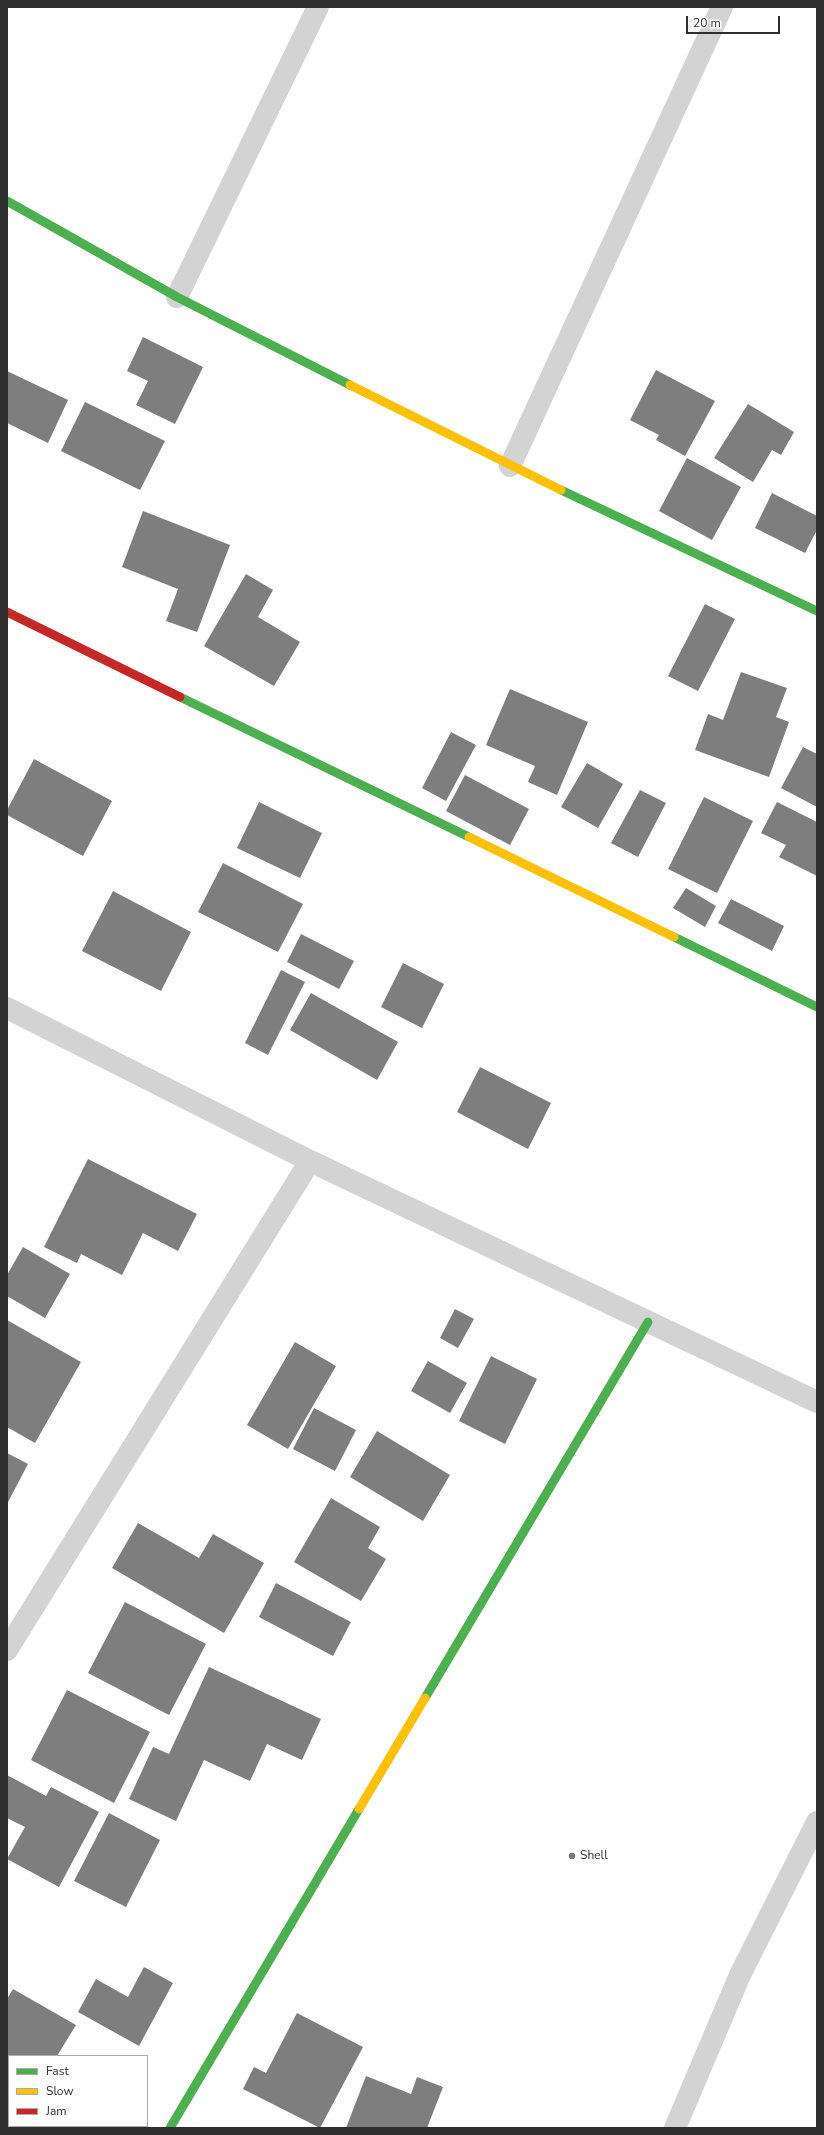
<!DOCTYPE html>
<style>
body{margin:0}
#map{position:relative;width:824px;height:2135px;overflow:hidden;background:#fff;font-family:"Nunito Sans",sans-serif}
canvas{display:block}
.frame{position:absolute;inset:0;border:8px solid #2e2e2e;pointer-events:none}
.legend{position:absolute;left:8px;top:2055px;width:140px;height:72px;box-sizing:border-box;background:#fff;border:1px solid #ababab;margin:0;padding:5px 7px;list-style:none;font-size:12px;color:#2e2e2e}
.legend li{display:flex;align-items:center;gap:8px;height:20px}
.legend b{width:20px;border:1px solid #ababab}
.scale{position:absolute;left:686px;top:16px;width:94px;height:18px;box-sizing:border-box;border:2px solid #2e2e2e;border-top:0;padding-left:5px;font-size:12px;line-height:14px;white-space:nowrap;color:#2e2e2e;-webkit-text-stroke:3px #fff;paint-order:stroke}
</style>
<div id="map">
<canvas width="824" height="2135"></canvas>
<div class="frame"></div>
<ul class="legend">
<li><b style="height:5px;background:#4caf50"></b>Fast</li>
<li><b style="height:5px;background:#ffc107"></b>Slow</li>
<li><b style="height:5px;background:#c62828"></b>Jam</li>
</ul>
<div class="scale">20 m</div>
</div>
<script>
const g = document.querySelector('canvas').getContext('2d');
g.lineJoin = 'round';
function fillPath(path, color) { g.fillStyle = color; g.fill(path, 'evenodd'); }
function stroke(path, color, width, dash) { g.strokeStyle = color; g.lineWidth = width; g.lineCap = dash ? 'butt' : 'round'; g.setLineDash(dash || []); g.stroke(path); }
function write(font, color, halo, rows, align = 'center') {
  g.font = font + ' "Nunito Sans",sans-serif'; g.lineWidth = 4; g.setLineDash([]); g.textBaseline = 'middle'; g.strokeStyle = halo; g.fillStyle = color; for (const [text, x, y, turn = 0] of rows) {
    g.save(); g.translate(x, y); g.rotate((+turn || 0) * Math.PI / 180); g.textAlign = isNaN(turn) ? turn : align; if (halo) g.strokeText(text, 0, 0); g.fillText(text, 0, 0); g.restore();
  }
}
const building = new Path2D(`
 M143,337L203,367L175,424L136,405L148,381L127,371Z
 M656,370L715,401L685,456L656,440L659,435L630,420Z
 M7,371L68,400L48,443L7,423Z
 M85,402L165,441L140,490L61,451Z
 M748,404L794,432L781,455L772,450L753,482L714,458Z
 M687,458L741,487L712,540L659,511Z
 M772,493L817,516V530L805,553L755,528Z
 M143,511L230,545L197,632L166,621L178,589L122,567Z
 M246,574L273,590L258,617L300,642L274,686L204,646Z
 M705,604L735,619L698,691L668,676Z
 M741,672L787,688L776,717L789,722L769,777L695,750L708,714L723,720Z
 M510,689L588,722L557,795L528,782L535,766L486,745Z
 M451,732L476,745L446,801L422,788Z
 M803,747L817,754V807L781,788Z
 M34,759L112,801L83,856L7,815V810Z
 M587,763L623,784L598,828L561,807Z
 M465,775L529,809L510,845L446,811Z
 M640,790L666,803L638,857L611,843Z
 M704,797L753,821L717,893L668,869Z
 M259,802L322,833L300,878L237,848Z
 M777,802L817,822V876L779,857L786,845L761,833Z
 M223,863L303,904L278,952L198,912Z
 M686,888L716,906L705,927L673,908Z
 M113,891L191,932L161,991L82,951Z
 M731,899L784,926L772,951L718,923Z
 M301,934L354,961L339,989L287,962Z
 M403,963L444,984L422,1028L381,1007Z
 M281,970L305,982L268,1055L245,1043Z
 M311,993L398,1042L377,1080L290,1030Z
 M480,1067L551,1103L528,1149L457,1112Z
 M88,1159L197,1214L178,1251L143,1233L122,1275L81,1254L77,1263L44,1247Z
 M23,1247L70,1274L45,1318L7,1296V1275Z
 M455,1309L474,1319L458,1348L440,1338Z
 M7,1320L81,1362L35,1443L7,1427Z
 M295,1342L336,1366L288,1449L247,1425Z
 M491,1356L537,1379L505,1444L459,1421Z
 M428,1361L467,1383L450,1413L411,1391Z
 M314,1408L356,1430L335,1471L293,1449Z
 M377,1431L450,1475L423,1521L350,1477Z
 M7,1453L28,1464L7,1504Z
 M331,1498L380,1527L368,1548L386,1559L361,1601L294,1562Z
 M138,1523L199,1558L213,1534L264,1563L224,1633L112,1568Z
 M276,1583L351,1622L333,1656L259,1617Z
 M125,1602L206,1644L169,1715L88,1673Z
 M209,1667L321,1719L302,1760L267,1744L250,1781L204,1760L176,1821L129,1799L153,1747L169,1754Z
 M67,1690L150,1732L114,1803L31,1760Z
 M7,1775L46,1796L51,1787L99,1812L59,1887L7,1859L25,1827L7,1818Z
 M109,1813L160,1840L126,1907L74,1881Z
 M144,1967L173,1983L139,2046L78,2012L96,1979L128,1997Z
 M13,1989L76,2025L57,2056H9V2078L7,2077V1999Z
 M297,2013L363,2047L320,2128L243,2089L254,2067L266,2073Z
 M366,2076L411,2094L417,2077L443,2087L427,2128H346Z`);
const street = new Path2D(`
 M177,297L318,7
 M510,466L722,7
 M7,1008L310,1161L817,1402
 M7,1650L310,1161
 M675,2128L740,1975L817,1822`);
const fast = new Path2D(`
 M7,201L177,297L350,385
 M561,490L817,611
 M180,697L469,837
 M674,937L817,1007
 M425,1698L648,1322
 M170,2128L359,1809`);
const slow = new Path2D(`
 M350,385L561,490
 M469,837L674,937
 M359,1809L425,1698`);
const jam = new Path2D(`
 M7,612L180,697`);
const markers = [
 [572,1856,4,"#777"]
];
const poiNames = [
 ["Shell",580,1856]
];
fillPath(building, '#7e7e7e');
stroke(street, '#d3d3d3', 22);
stroke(fast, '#4caf50', 9);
stroke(slow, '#ffc107', 9);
stroke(jam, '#c62828', 9);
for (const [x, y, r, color] of markers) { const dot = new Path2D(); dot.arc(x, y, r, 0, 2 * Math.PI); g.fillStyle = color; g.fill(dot); stroke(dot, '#fff', 1.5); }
write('12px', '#2e2e2e', '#fff', poiNames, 'left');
</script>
